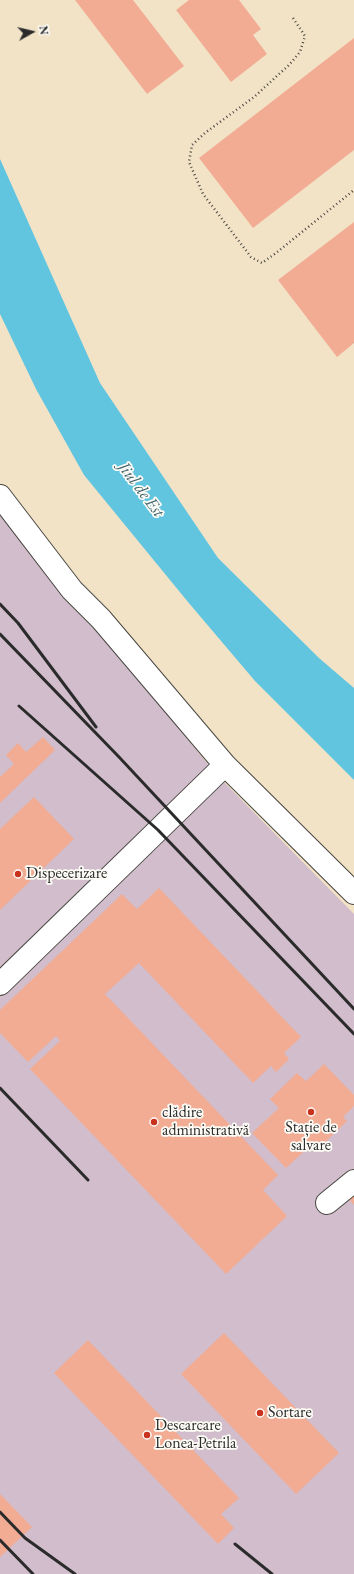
<!DOCTYPE html>
<meta charset="utf-8">
<style>
body{margin:0}
#map{position:relative;width:354px;height:1574px;overflow:hidden;background:#f2e3c7;font-family:"EB Garamond",serif}
canvas{display:block}
.north{position:absolute;left:12px;top:12px;width:40px;height:40px;-webkit-text-stroke:3px #fdfcf7;paint-order:stroke;rotate:82deg;font-size:11px;font-weight:700;line-height:16px;text-align:center;color:#2b2b2b}
.north::after{content:'';display:block;margin:auto;width:14px;height:18px;background:#2b2b2b;clip-path:polygon(50% 0,100% 100%,50% 72%,0 100%)}
</style>
<div id="map">
<canvas width="354" height="1574"></canvas>
<div class="north">N</div>
</div>
<script>
const g = document.querySelector('canvas').getContext('2d');
g.lineJoin = 'round';
function fillPath(path, color) { g.fillStyle = color; g.fill(path, 'evenodd'); }
function stroke(path, color, width, dash) { g.strokeStyle = color; g.lineWidth = width; g.lineCap = dash ? 'butt' : 'round'; g.setLineDash(dash || []); g.stroke(path); }
function write(font, color, halo, rows, align = 'center') {
  g.font = font + ' "EB Garamond",serif'; g.lineWidth = 3.5; g.setLineDash([]); g.textBaseline = 'middle'; g.strokeStyle = halo; g.fillStyle = color; for (const [text, x, y, turn = 0] of rows) {
    g.save(); g.translate(x, y); g.rotate((+turn || 0) * Math.PI / 180); g.textAlign = isNaN(turn) ? turn : align; if (halo) g.strokeText(text, 0, 0); g.fillText(text, 0, 0); g.restore();
  }
}
const industrial = new Path2D(`
 M0,509L215,773L354,914V1574H0Z`);
const water = new Path2D(`
 M0,159L100,383L218,558L319,658L354,688V780L255,681L188,602L84,475L36,389L0,314Z`);
const building = new Path2D(`
 M75,0H133L184,66L147,94Z
 M189,0H239L261,29L253,35L267,54L231,82L176,10Z
 M354,38V150L253,228L199,158Z
 M354,222V343L337,357L278,280Z
 M43,737L55,750L0,803V777L14,764L6,755L18,743L26,752Z
 M34,797L74,839L0,910V829Z
 M159,888L301,1037L284,1053L289,1059L276,1072L271,1066L253,1083L139,963L105,994L278,1175L263,1190L287,1216L226,1274L30,1069L60,1041L56,1036L28,1062L0,1033V1010L122,894L137,909Z
 M324,1064L354,1095V1106L343,1117L347,1121L317,1150L312,1144L286,1168L252,1133L279,1108L270,1099L297,1073L306,1081Z
 M354,1191V1205L347,1197Z
 M224,1333L339,1453L296,1494L181,1374Z
 M88,1340L239,1498L221,1514L234,1528L218,1544L54,1373Z
 M0,1494L32,1527L0,1557Z`);
const path = new Path2D(`
 M293,18L305,36L300,52L289,65L254,97L205,133L192,145L189,162L203,194L251,257L262,263L276,253L354,190`);
const tertiary = new Path2D(`
 M0,496L72,590L101,619L225,765L354,893
 M0,984L225,765
 M327,1203L354,1181`);
const rail = new Path2D(`
 M0,604L18,623L96,727
 M0,634L119,757L354,1009
 M19,706L158,830L354,1034
 M0,1088L88,1180
 M0,1512L25,1538L75,1574
 M0,1540L33,1574
 M235,1544L272,1574`);
const markers = [
 [18,874,4,"#c8321e"],
 [311,1112,4,"#c8321e"],
 [154,1122,4,"#c8321e"],
 [260,1413,4,"#c8321e"],
 [147,1435,4,"#c8321e"]
];
const poiNames = [
 ["Dispecerizare",26,874],
 ["clădire",162,1113],
 ["administrativă",162,1131],
 ["Stație de",311,1128,"center"],
 ["salvare",311,1146,"center"],
 ["Sortare",268,1413],
 ["Descarcare",155,1426],
 ["Lonea-Petrila",155,1444]
];
const waterNames = [
 ["Jiul de Est",141,490,53]
];
fillPath(industrial, '#d1bdcb');
fillPath(water, '#62c5e0');
fillPath(building, '#f2ac94');
stroke(tertiary, '#494742', 24);
stroke(path, '#494742', 2.5, [1, 3]);
stroke(tertiary, '#fff', 22);
stroke(rail, '#2b2b2b', 3);
for (const [x, y, r, color] of markers) { const dot = new Path2D(); dot.arc(x, y, r, 0, 2 * Math.PI); g.fillStyle = color; g.fill(dot); stroke(dot, '#fdfcf7', 1.5); }
write('16px', '#2b2b2b', '#fdfcf7', poiNames, 'left');
write('italic 17px', '#3e616a', '#fdfcf7', waterNames);
</script>
